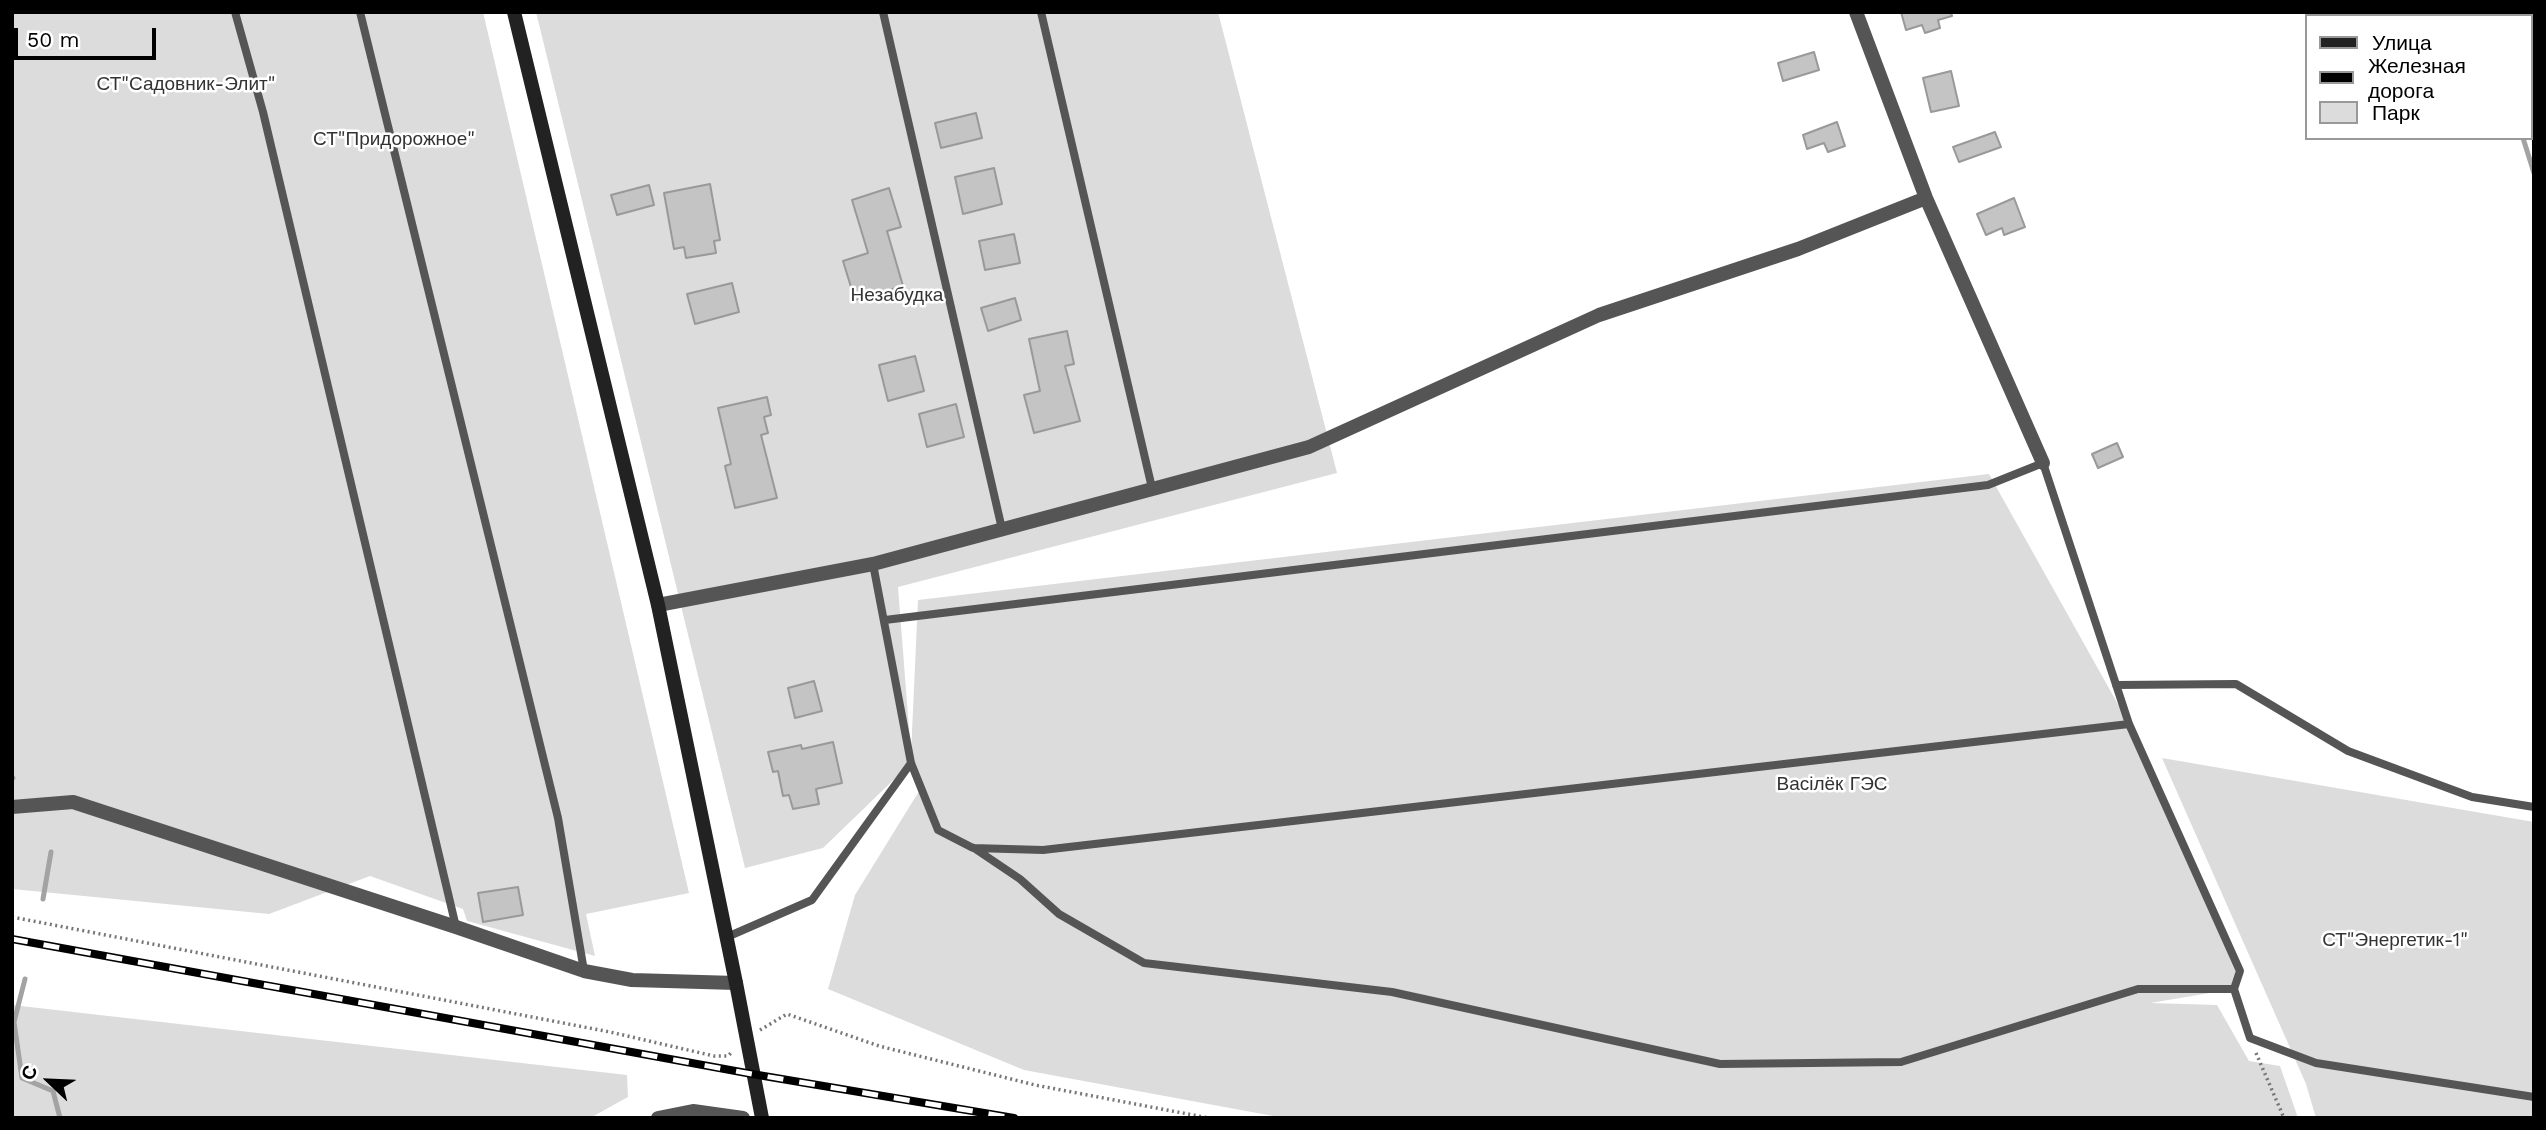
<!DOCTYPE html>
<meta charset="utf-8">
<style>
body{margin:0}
#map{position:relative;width:2546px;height:1130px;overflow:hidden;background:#fff;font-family:"Work Sans",sans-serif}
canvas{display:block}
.frame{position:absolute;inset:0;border:14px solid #000;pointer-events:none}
.legend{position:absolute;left:2305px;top:14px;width:228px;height:126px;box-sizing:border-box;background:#fff;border:2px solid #999;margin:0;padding:9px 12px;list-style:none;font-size:21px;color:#000}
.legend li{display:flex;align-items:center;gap:14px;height:35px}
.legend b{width:35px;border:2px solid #999}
.north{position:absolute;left:14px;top:1046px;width:70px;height:70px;-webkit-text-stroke:5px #fff;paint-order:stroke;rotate:293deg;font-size:19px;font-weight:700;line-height:28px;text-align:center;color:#000}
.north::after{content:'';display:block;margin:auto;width:24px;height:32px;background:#000;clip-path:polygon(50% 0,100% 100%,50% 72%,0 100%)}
.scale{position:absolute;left:14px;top:28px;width:142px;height:32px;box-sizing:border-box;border:4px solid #000;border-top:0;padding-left:9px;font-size:21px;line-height:24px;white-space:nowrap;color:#000;-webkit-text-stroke:5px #fff;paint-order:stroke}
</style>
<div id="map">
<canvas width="2546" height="1130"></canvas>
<div class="frame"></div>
<ul class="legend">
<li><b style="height:9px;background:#222"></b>Улица</li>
<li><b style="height:9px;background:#000"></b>Железная дорога</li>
<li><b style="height:19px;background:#dcdcdc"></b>Парк</li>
</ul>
<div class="north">С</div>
<div class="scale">50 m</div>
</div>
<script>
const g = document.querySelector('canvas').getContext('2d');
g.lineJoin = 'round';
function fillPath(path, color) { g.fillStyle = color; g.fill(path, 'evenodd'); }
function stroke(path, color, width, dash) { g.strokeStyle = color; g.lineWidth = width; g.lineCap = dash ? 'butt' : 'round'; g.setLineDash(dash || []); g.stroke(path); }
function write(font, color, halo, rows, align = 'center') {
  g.font = font + ' "Work Sans",sans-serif'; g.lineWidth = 5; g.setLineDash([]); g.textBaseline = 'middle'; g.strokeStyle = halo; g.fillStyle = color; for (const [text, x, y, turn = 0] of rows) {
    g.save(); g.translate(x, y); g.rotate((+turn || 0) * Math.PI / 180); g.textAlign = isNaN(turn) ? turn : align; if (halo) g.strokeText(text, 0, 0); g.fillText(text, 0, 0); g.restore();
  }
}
const green = new Path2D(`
 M12,12H483L689,893L586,914L595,956L467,921L463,909L370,876L269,914L12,889Z
 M536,12H1218L1337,473L898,587L911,754L918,600L1989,474L2129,724L2240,971L2234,989L2150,1003L2217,1005L2249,1061L2280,1066L2298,1118H1284L1024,1070L828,989L855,895L921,788L911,763L823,848L745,868Z
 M2162,758L2534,822V1118H2316L2306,1084Z
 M12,1005L627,1075L628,1097L590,1118H12Z`);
const stream = new Path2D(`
 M2484,12L2485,16
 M2523,138L2534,173
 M12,777L13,778
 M43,899L51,852
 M25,979L14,1022L22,1078L53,1091L60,1118`);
const building = new Path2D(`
 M1901,12H1951L1952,16L1938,20L1940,28L1925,33L1922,25L1906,30Z
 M1814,52L1819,70L1783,81L1778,63Z
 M1951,71L1959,106L1931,112L1923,78Z
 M976,113L982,138L941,148L935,123Z
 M1837,122L1845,146L1828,152L1824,143L1807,149L1803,135Z
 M1995,132L2001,147L1959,162L1953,147Z
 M994,168L1002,204L963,214L955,177Z
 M710,184L720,240L714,241L716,253L686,258L684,247L674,249L664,193Z
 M649,185L654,205L617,215L611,195Z
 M889,188L901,227L887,231L903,286L855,300L843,261L868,253L852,200Z
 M2014,198L2025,227L2004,235L2002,228L1986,235L1977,214Z
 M1014,234L1020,263L985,270L979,241Z
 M732,283L739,312L695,324L687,294Z
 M1015,298L1021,320L988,331L981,308Z
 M1067,331L1074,364L1065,366L1080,421L1034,433L1024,395L1040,391L1029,339Z
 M915,356L924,391L888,401L879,365Z
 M767,397L771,415L764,417L768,433L761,435L777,498L735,508L725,466L731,464L718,408Z
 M956,404L964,437L927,447L919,414Z
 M2117,443L2123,457L2098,468L2092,454Z
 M814,681L822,711L795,718L788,688Z
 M833,742L842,783L816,789L819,804L793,809L789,795L783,796L778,771L773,772L768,752L801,745L802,749Z
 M518,887L523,915L483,922L478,893Z`);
const path = new Path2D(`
 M12,917L610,1032L714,1056H728L732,1052
 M760,1030L787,1014L879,1046L1035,1085L1209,1118
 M2256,1053L2284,1118`);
const lane = new Path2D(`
 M235,12L263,112L456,927
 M360,12L558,818L584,971
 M883,12L1002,529
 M1041,12L1152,488
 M873,564L911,763L938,830L973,848L1043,850L2129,724
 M885,620L1988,485L2043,463L2129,724L2240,971L2234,989L2250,1038L2316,1063L2534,1097
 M2116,685L2236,684L2348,751L2472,797L2534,807
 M974,848L1020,879L1059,914L1144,963L1392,992L1720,1064L1901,1062L2138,989H2234
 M727,937L812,900L911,763`);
const street = new Path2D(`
 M1856,12L1926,198L2043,463
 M658,605L873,564L1309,447L1599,315L1798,249L1926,198
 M12,807L73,802L456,927L584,971L632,980L736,983
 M658,1118L693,1111L743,1118`);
const secondary = new Path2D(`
 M514,12L658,605L736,983L762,1118`);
const rail = new Path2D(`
 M12,939L752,1074L1014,1118`);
const parkNames = [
 ["СТ\"Садовник-Элит\"",186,84],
 ["СТ\"Придорожное\"",394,139],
 ["Незабудка",897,295],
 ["Васілёк ГЭС",1832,784],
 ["СТ\"Энергетик-1\"",2395,940]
];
fillPath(green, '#dcdcdc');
stroke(stream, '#a3a3a3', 5);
fillPath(building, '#c4c4c4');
stroke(building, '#999', 2);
stroke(path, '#777', 3.5, [2, 3.5]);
stroke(lane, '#555', 8);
stroke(street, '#555', 14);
stroke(secondary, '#222', 14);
stroke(rail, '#000', 8);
stroke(rail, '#fff', 5, [16]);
write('19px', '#333', '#fff', parkNames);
</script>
